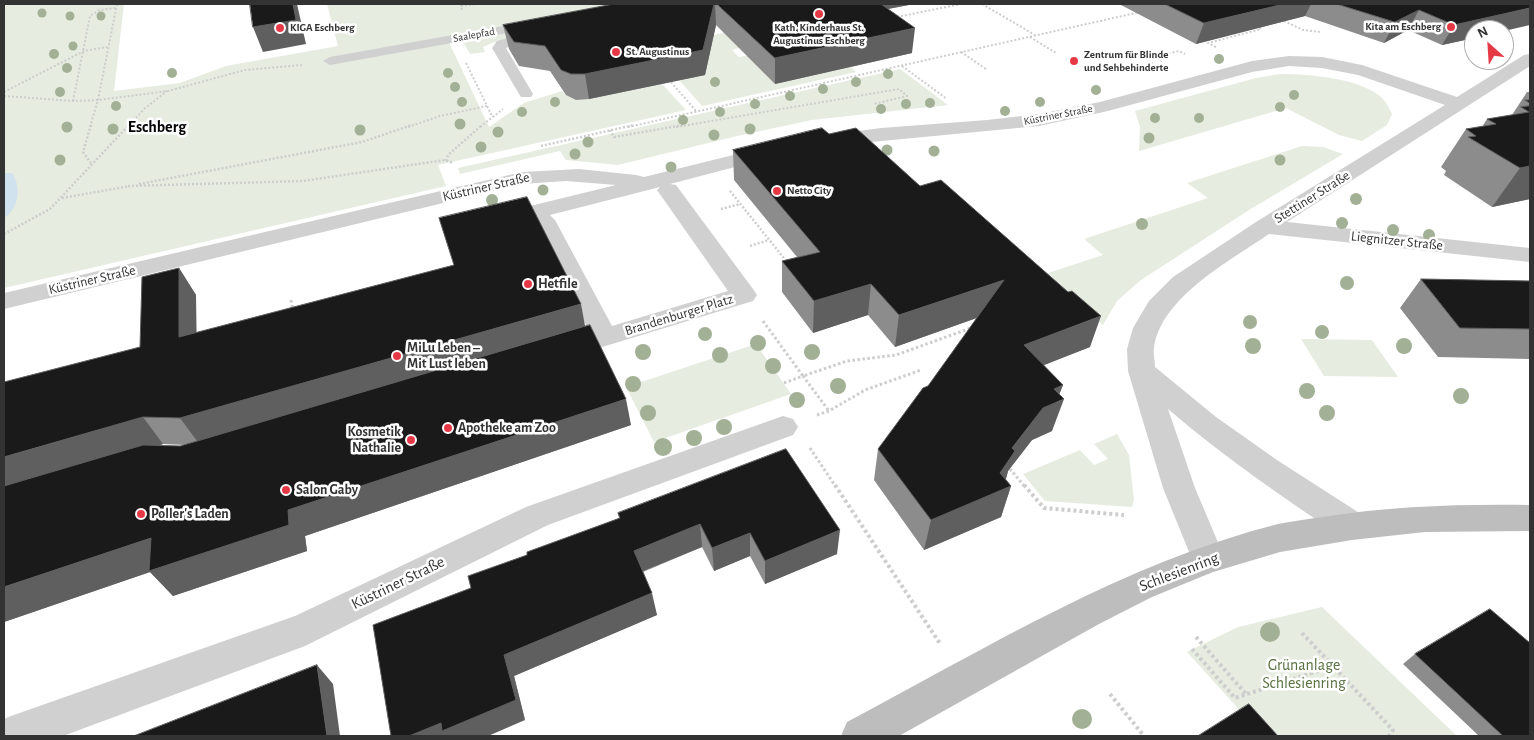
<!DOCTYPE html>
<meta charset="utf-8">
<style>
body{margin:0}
#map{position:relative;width:1534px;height:740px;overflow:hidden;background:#fff;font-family:"Alegreya Sans",sans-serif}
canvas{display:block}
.frame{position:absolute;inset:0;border:5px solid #333;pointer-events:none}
.north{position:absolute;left:1464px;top:20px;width:50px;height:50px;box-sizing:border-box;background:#fff;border:1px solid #adadad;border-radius:50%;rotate:334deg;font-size:14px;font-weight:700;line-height:20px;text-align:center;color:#333}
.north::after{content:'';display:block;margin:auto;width:18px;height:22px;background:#e63946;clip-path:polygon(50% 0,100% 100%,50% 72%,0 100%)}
</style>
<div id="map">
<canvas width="1534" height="740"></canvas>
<div class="frame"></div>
<div class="north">N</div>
</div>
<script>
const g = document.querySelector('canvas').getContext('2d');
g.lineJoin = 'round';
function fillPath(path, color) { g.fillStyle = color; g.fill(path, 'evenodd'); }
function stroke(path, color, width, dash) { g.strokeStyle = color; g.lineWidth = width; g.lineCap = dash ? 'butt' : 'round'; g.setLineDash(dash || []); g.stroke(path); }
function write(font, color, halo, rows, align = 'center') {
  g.font = font + ' "Alegreya Sans",sans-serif'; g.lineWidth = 5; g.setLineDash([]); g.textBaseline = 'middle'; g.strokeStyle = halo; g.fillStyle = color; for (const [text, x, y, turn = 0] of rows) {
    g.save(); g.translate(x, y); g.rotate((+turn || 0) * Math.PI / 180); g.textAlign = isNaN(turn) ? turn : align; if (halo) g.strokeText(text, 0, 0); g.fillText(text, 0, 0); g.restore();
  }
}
const green = new Path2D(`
 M4,4H124L114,91L180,83L226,66L338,46L327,4H634L447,38L489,127L524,103L562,91L566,95L662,84L686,110L438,165L446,186L4,288Z
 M636,8L492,43L483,47L485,52L470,54L462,40Z
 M734,31L751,45L732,50L739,57L766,52L775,84L851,67L856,72L702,106L679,80L705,72L706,67L703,63L707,36Z
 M900,69L948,105L812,120L737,136L618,165L566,160L560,151L460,174L458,168Z
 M1280,74C1308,74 1364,78 1384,100C1387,104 1390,110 1392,114L1387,125L1362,141L1339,135L1286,108L1139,151L1140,127L1135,111L1256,78Z
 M1302,146L1323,147L1343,154L1249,210L1141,280L1117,301L1103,325L1070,297L1048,273L1103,255L1084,239L1208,198L1187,183Z
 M1301,339L1372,340L1398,377L1324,376Z
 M756,344L791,394L654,442L626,387Z
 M1117,434L1129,455L1134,500L1132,507L1045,501L1023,474L1080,450L1094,465L1108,459L1094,444Z
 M1322,607L1457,736H1263L1187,652L1238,627Z`);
const water = new Path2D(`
 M4,173H12C22,187 18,210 4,218Z`);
const pathFar3 = new Path2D(`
 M461,4L462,11
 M982,4L1035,35
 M461,6L476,4
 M897,17L961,4
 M1284,21L1303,30L1321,32
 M1030,37L1056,53
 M1216,47L1208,43L1261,29L1259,27
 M961,52L986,69
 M1162,61L1154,57L1179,51L1185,54
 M466,63L492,116
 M1153,64L1145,59L1154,57
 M902,66L947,99
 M671,82L696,111
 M4,92L84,51L107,47
 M4,96L73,101L98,100L168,91L245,70L302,65
 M73,101L90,16L99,10L116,8
 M90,127L98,100L117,4
 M128,127L144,109L167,91
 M408,127L440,116L487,106
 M480,127L503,109
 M628,127L1140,12
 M676,127L899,89L907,96L874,104`);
const pathFar2 = new Path2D(`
 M91,125L83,152L92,165
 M610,130L614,137L683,125
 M541,146L634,125
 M446,161L448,155L482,125
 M139,184L362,142L412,125
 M128,186L303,181L445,160L453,163
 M730,191L787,262
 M62,198L130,186
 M721,209L740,204
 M4,234L50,209L129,125
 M750,246L769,240`);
const pathFar1 = new Path2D(`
 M291,300L293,311
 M763,321L803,376L847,361L896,355L971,328
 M784,383L803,376L829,411
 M817,415L829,411L865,390L921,370
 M810,448L836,487
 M1005,473L1011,470L1025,487`);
const path = new Path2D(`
 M835,485L941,645
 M1024,485L1044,508L1124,515
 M1302,633L1393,730L1389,736
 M1196,637L1246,694
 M1192,649L1235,698L1333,666
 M1110,694L1144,736`);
const lane = new Path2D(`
 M531,21L535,22L537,25L535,28L330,65L323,61L330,57Z
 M527,33L532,34L533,37L532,40L506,48L533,94L531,97H521L519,94L492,48L497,41Z`);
const street = new Path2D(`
 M1530,54V66L1287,222L1530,248V262L1269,234C1230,261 1161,297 1154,348C1153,354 1155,361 1155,367L1216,417L1277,460L1364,516L1368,526L1364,536L1352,540L1340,536C1282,496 1222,456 1168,409L1195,488L1225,559L1220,569L1208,574L1196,569L1163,488L1128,371L1127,349L1133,328L1149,301L1173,277L1256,222L1445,105L1358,75L1322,68L1289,66L1252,72L1108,111L1039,126L829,146L822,144L819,140L822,136L881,128L987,120L1039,114L1100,102L1252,61L1289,56L1322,57L1362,65L1457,97L1524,55Z
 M770,146L777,148L780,152L777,156L670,184L676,185L753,289L757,295L753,301L563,359L554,357L550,350L554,343L590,333L533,219L522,218L519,213L522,208L616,185L566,181L522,184L4,309V293L522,172L579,169L636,175L644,177ZM660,187L657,190L728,291L612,326L555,220L550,215Z
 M783,416L793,419L798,427L793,435L548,525L305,646L63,736H4V719L11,716L295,616L526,507Z`);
const secondary = new Path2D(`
 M1530,505V531L1425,532L1352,540L1280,552L1213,572L1152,597L1099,624L899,736H841L847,722C987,648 1124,563 1278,524C1293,521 1308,519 1323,517C1392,506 1461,504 1530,505Z`);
const trees = [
 [42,13,4.5],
 [70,16,4.5],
 [101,16,4.5],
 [73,46,4.5],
 [54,54,5],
 [1219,59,5],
 [67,68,5],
 [172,73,5],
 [448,73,5],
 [888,74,5],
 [715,82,5],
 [856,82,5],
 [455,87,5],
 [823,89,5],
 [1096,90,5],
 [60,92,5],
 [1294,95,5],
 [790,96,5],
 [462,102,5],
 [555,102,5],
 [1040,102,5],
 [930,103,5],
 [755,104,5],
 [906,104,5],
 [116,106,5],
 [1280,107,5],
 [881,109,5],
 [1005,111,5],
 [522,112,5],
 [720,112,5],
 [1155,118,5],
 [1199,118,5],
 [683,120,5],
 [460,124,5.5],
 [67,127,5.5],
 [113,129,5.5],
 [750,129,5.5],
 [360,130,5.5],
 [498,132,5.5],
 [714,135,5.5],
 [1149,138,5.5],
 [588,142,5.5],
 [481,147,5.5],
 [887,150,5.5],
 [934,151,5.5],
 [575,154,5.5],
 [60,160,5.5],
 [1280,160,5.5],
 [671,167,5.5],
 [543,190,5.5],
 [1356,199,6],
 [492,200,6],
 [1342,223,6],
 [1142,224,6],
 [1393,230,6],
 [1429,235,6],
 [1347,283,7],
 [1250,322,7],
 [1322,332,7],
 [705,334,7],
 [758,343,8],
 [1253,346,8],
 [1404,346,8],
 [643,352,8],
 [812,352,8],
 [720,355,8],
 [773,366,8],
 [633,384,8],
 [838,386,8],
 [1307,391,8],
 [1461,396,8],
 [797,400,8],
 [648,413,8],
 [1327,413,8],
 [724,427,8],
 [694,438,8],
 [663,447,9],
 [1270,632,10],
 [1082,719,10]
];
const wall = new Path2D(`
 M614,4H914L888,9L912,53L775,84L716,25L705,75L589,99L576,100L566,95L550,71L519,66L509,49L503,25Z
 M1119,4H1530L1474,30V38L1442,45L1408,30L1384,43L1305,16L1196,44Z
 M1527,92H1530V199L1492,207L1444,175L1446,171L1441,167L1466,129L1482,127L1487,119L1512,115Z
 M829,134L1090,347L1043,365L1063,385L1059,394L1052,431L1032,440L1008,471L1006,479L1011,486L1001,517L924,550L874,480L878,449L928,386L977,318L895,347L868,315L813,333L782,292V261L797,257L734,180L733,150Z
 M179,268L196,295V332L585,326L631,425L305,536L307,551L173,596L150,572L4,622ZM163,444L185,445L180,446H158Z
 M1421,279L1530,281V359L1438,357L1400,308Z
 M786,449L837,554L765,584L750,556L714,571L702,547L643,572L657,615L514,676L525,720L471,588L527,555L619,518L618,513Z
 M1415,654L1530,736H1479L1403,664Z`);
const shadedWall = new Path2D(`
 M293,4H297L306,44L263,52L253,27Z
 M714,4H715L716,25L705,75L589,99L585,74Z
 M861,4H914L861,14Z
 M1284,4H1311L1305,16L1196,44L1204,23Z
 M1530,8V25L1504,31V30H1474V38L1442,45L1454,25Z
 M1419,10L1408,30L1384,43L1395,22Z
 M915,28L912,53L775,84V58Z
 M1530,166V199L1492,207L1520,168Z
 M179,268L196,295L197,363L179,337Z
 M1004,280L996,311L895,347L899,315Z
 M871,284L868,315L813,333L814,301Z
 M581,304L586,331L200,445L180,418Z
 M1101,316L1090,347L1014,377L1024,345Z
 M1063,385L1056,403L1064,399L1052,431L1032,440L1008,471L1005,482L1011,486L1001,517L924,550L931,520L1000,473L1012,448L1054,389Z
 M626,399L631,425L305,536L307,551L173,596L150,572L4,622V587L151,538L288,510Z
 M143,417L163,444L4,491V457Z
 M700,524L702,547L638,573L634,551Z
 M840,530L837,554L765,584V561Z
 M750,533V556L714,571L712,548Z
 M652,593L657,615L514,676L525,720L488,736H409L504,655Z
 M317,665L333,684L340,736H327Z`);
const building = new Path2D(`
 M250,4H293L296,20L253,27Z
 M614,4H714L703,50L585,74H571L561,70L545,46L514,42L503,25Z
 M717,4H881L915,28L775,58Z
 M1165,4H1284L1204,23Z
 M1337,4H1530V8L1454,25L1419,10L1395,22Z
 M1525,100H1530V103Z
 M1530,106V166L1520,168L1468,137L1476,136L1466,129L1496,124L1487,119L1529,112L1521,107Z
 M822,128L829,134L856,128L920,186L941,180L1068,292L1072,291L1101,316L1024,345L1063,385L1054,389L1064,399L1043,408L1012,448L1015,451L1000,473L1011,486L931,520L878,449L923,388L928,386L1004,280L899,315L871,284L814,301L782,261L820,252L733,150Z
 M527,197L581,304L180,418L143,417L4,457V382L140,347L142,277L179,268V337L454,265L439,218Z
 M1421,279L1530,281V329L1460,328Z
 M590,325L626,399L288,510L289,525L149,571L151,538L4,587V486L143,445L180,446Z
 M786,449L840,530L765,561L750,533L712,548L700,524L634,551L652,593L504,655L516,700L442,731L441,723L409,736H391L373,625L471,588L468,576L527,555V552L620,518L618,513Z
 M1490,609L1530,643V736H1503L1415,654Z
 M317,665L327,736H134Z
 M1249,704L1278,736H1198Z`);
const markers = [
 [819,14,5,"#e63946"],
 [1451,27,5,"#e63946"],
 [280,28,5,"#e63946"],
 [616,52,5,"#e63946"],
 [1074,61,5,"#e63946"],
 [777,191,5,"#e63946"],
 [528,284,5,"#e63946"],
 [397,356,5,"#e63946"],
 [448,428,5,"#e63946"],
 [411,440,5,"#e63946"],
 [286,490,5,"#e63946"],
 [141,514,5,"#e63946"]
];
const farPoinames = [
 ["Kita am Eschberg",1441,27,"right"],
 ["KIGA Eschberg",290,28],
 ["Kath. Kinderhaus St.",819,28,"center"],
 ["Augustinus Eschberg",819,41,"center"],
 ["St. Augustinus",626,52],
 ["Zentrum für Blinde",1084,55],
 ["und Sehbehinderte",1084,68],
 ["Netto City",787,191]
];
const farStreetnames = [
 ["Saalepfad",474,35,-10],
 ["Küstriner Straße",1058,115,-11]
];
const streetNames = [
 ["Küstriner Straße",486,187,-13],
 ["Stettiner Straße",1312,197,-32],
 ["Liegnitzer Straße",1397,241,6],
 ["Küstriner Straße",92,280,-13],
 ["Brandenburger Platz",679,315,-17]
];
const poiNames = [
 ["Hetfile",538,284],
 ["MiLu Leben –",407,348],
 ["Mit Lust leben",407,364],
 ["Apotheke am Zoo",458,428],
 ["Kosmetik",401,432,"right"],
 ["Nathalie",401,448,"right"],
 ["Salon Gaby",296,490],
 ["Poller's Laden",151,514]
];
const farDistrictnames = [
 ["Eschberg",157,127]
];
const nearStreetnames = [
 ["Schlesienring",1179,572,-21],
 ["Küstriner Straße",398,583,-26]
];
const nearParknames = [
 ["Grünanlage",1304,665],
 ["Schlesienring",1304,683]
];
fillPath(green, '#e6ecdf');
fillPath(water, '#cfe2ee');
stroke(pathFar3, '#cdcdcd', 2, [2, 2]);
stroke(pathFar2, '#cdcdcd', 2.5, [2, 2]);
stroke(pathFar1, '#cdcdcd', 3, [2.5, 2.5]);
stroke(path, '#cdcdcd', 4, [3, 3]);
fillPath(lane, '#d0d0d0');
fillPath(street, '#d0d0d0');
fillPath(secondary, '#bdbdbd');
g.fillStyle = '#a2b095';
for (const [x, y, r] of trees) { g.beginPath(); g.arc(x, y, r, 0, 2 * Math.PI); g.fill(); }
fillPath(wall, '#8c8c8c');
fillPath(shadedWall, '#5f5f5f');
fillPath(building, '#1a1a1a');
stroke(building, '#5f5f5f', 1);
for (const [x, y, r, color] of markers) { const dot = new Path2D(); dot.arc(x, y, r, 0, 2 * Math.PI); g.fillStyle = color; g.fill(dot); stroke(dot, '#fff', 2); }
write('bold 11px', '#333', '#fff', farPoinames, 'left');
write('11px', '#333', '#fff', farStreetnames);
write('14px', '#333', '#fff', streetNames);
write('bold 14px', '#333', '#fff', poiNames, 'left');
write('bold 16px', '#000', '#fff', farDistrictnames);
write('16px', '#333', '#fff', nearStreetnames);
write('16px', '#56703f', '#fff', nearParknames);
</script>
